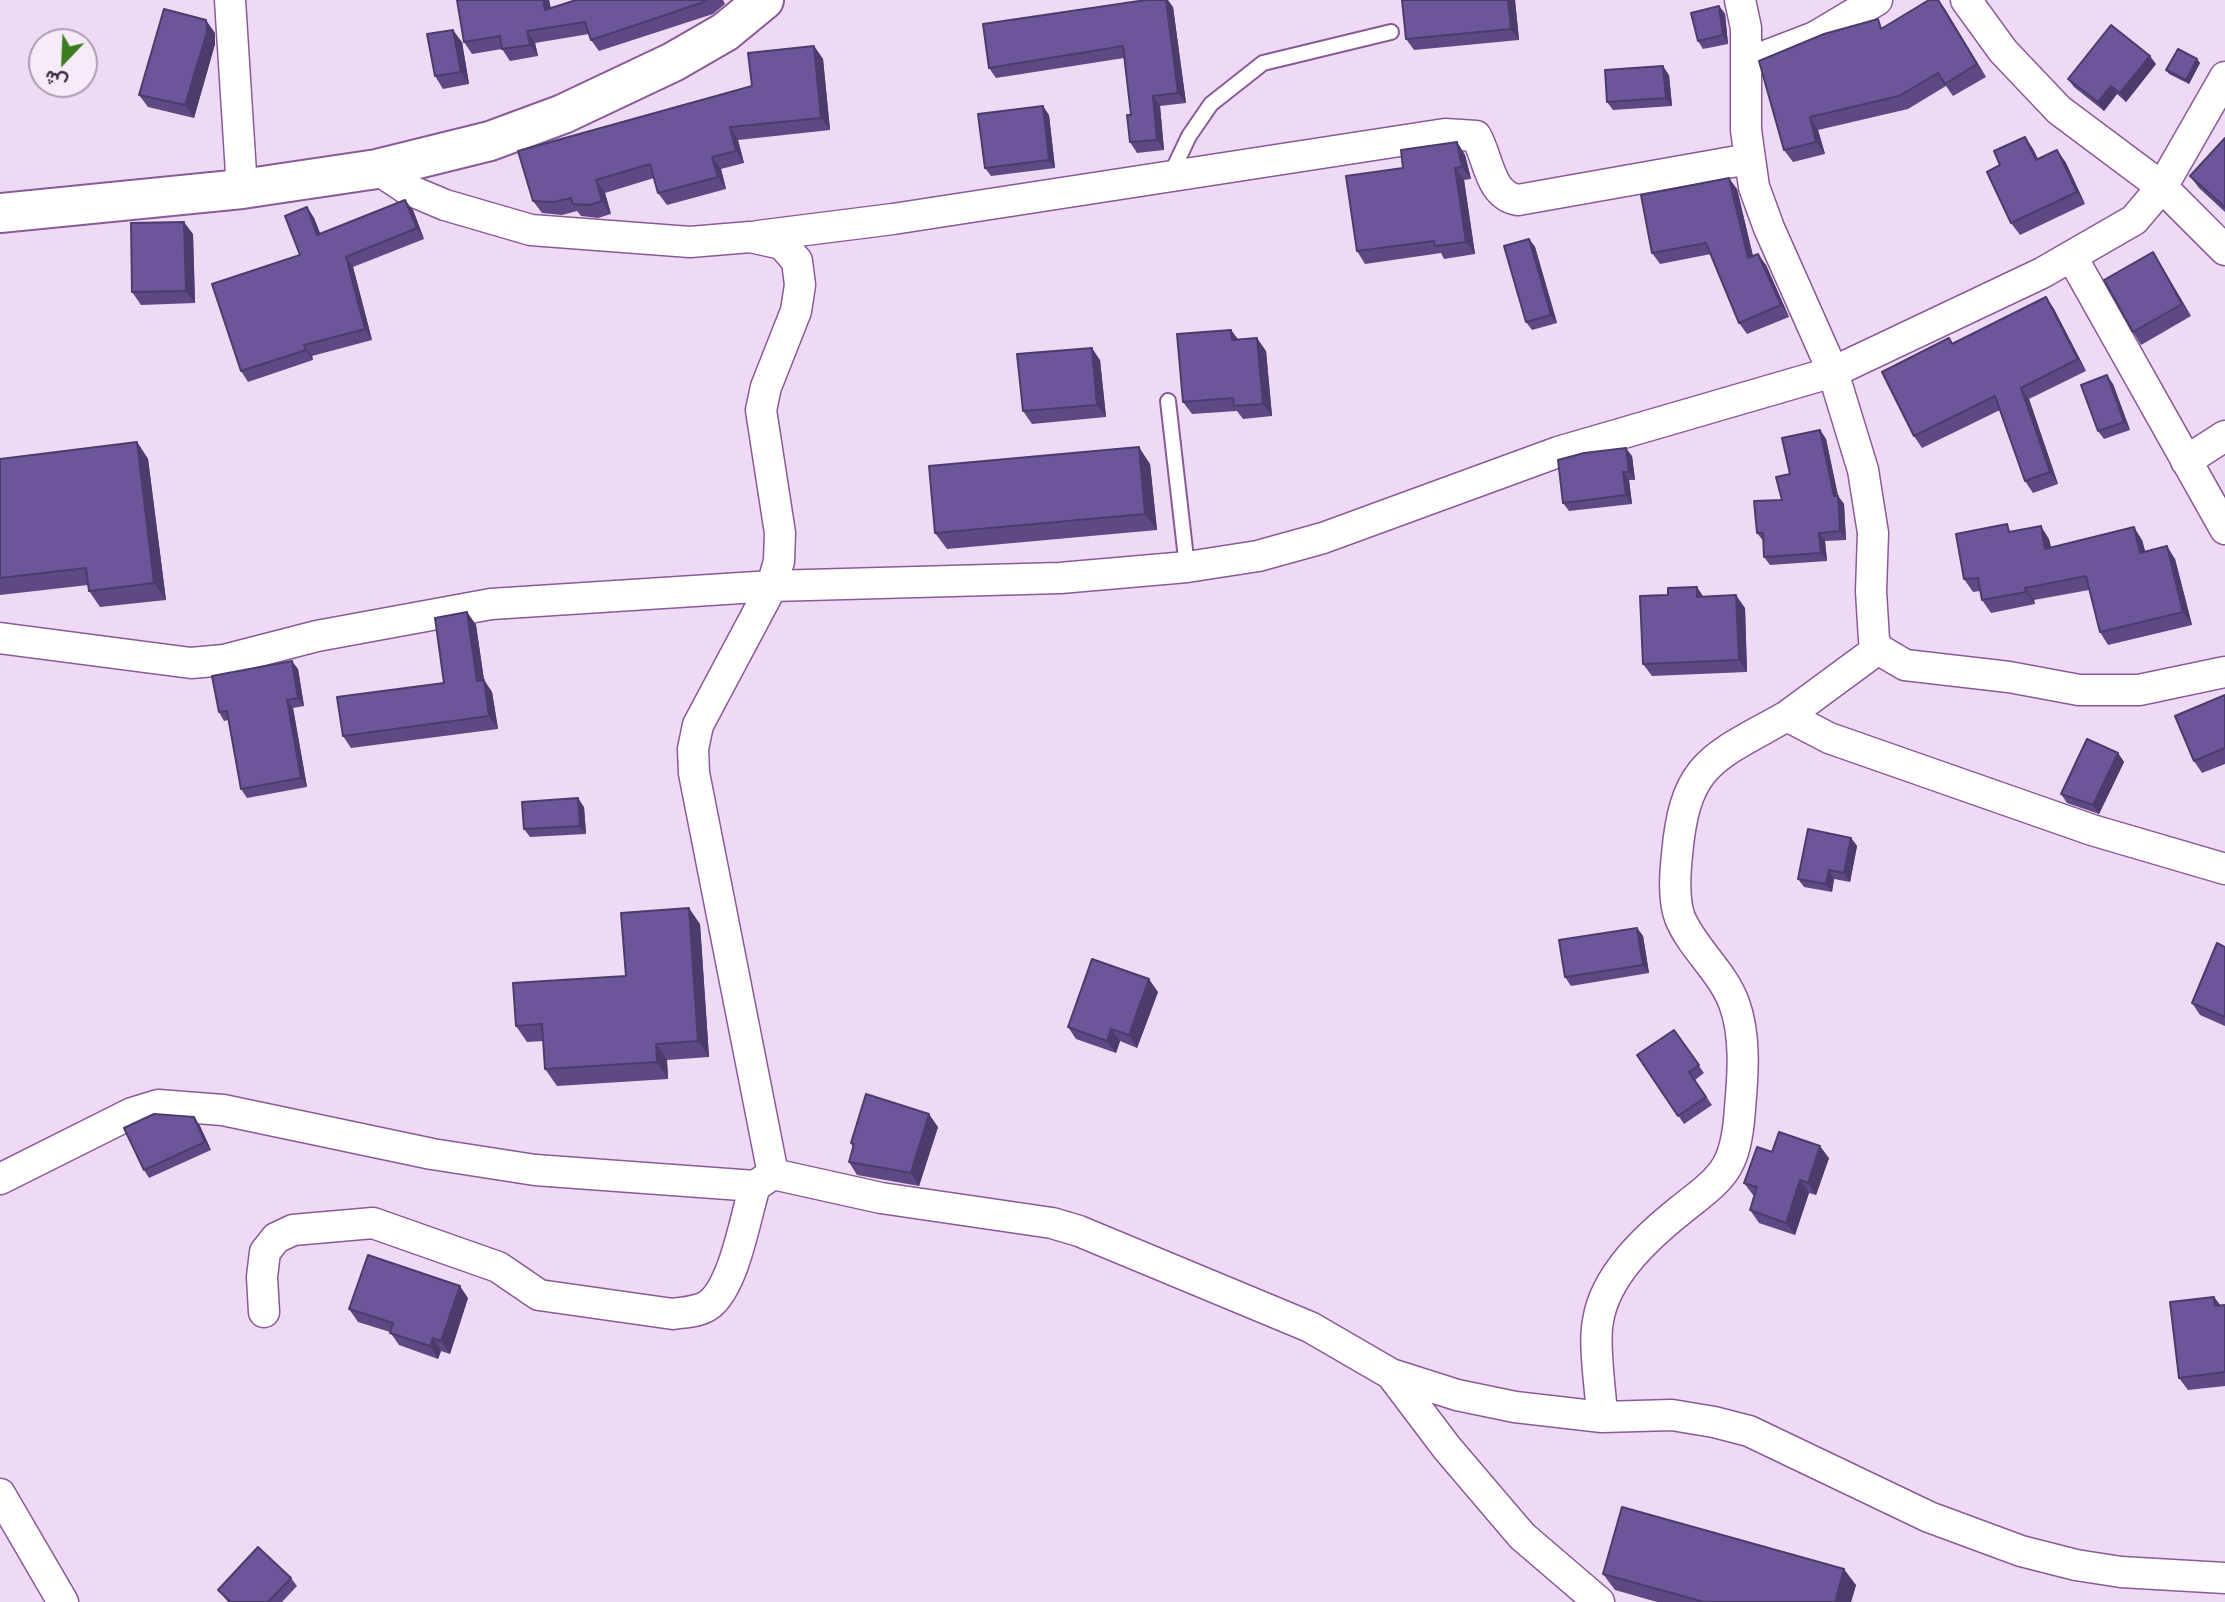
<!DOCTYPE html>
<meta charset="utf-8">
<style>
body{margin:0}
#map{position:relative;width:2225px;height:1602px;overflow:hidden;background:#efdaf6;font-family:"Source Serif 4",Vazirmatn,serif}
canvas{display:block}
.north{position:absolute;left:28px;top:28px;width:70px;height:70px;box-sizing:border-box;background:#f6ebf9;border:2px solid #ac9db1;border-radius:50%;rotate:203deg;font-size:19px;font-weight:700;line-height:28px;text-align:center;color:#3d2944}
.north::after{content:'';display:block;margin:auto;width:24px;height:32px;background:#3b7d1e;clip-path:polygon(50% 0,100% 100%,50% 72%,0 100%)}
</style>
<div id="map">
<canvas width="2225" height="1602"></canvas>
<div class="north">ش</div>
</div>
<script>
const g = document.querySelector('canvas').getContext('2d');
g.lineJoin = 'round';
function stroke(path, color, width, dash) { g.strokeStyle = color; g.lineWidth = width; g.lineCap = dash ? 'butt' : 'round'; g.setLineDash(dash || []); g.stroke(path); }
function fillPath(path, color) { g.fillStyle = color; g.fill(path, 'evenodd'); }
const service = new Path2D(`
 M1171,174L1189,136L1211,104L1263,63L1391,32
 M1168,401L1187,567`);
const minor = new Path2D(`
 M230,0L242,189
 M1740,0L1746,28V130L1754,187L1769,228L1833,372L1863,470L1873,533L1871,591L1874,640L1878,649L1905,665L2009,677L2079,690H2139L2225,672
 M1966,0L2003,51L2059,110L2162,187L2225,250
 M1747,63L1815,37L1877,0
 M377,169L407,189L445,205L531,230L690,242L750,237L782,244L797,261L800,285L796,311L766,387L761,410L780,533L779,561L772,586L698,725L693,749L694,773L773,1174L881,1198L1052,1223L1079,1231L1310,1327L1391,1374L1457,1395L1515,1407L1602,1417L1672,1415L1714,1422L1749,1431L1929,1517L2021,1551L2076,1565L2121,1572L2225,1578
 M758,236L893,219L1445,134L1476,136C1489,159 1489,195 1518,200L1749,159
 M2072,257L2225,529
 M2186,461L2225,436
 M0,638L191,663L224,660L317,636L491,604L772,586L1060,578L1187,567L1258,556L1323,538L1558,452L1833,372L2042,273L2134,220L2162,187L2225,77
 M1878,649L1787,716L1829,738L2092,830L2225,869
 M0,1179L132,1113L158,1105L223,1110L432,1154L535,1170L755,1186L773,1174
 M264,1312L262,1277L265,1252L276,1238L293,1230L373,1223L498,1267L539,1295L673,1314C686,1312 700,1312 710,1304C735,1283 745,1218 755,1186
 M1391,1374L1447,1448L1522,1536L1599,1602
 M1602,1417C1601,1391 1593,1345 1598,1321C1605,1275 1648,1236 1682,1209C1699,1195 1721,1181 1730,1160C1737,1144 1739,1125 1740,1108C1743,1075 1746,1035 1734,1003C1722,971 1693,949 1680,918C1673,899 1675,874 1677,855C1685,762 1713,758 1787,716
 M0,1494L63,1602`);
const secondary = new Path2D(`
 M0,213L242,189L377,169L490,141L563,114L673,62L725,32L764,0`);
const wall = new Path2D(`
 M457,0H549L551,8L576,0H723L725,4L713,14L599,51L591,40L589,34L535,43L538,56L510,61L502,49L472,54L464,42Z
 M1402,0H1515L1519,40L1414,50L1406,39Z
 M1939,0L1986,77L1953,96L1946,86L1908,109L1818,130L1825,154L1793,162L1784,150L1759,61L1884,27Z
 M1719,6L1725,14L1728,44L1703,49L1698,41Z
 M1173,7L1186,103L1160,106L1164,150L1137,153L1130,142L1131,115L1124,58L996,78L989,68Z
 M215,33V44L194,118L148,107L139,95Z
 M462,42L469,84L443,89L435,76Z
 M814,46L823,59L830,130L738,140L744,163L721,169L726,189L667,205L658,193L654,178L605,193L611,214L598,218L581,216L577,211L562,215L542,213L533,201L752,86Z
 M2197,59L2200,63L2189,84L2169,74L2166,70Z
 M2156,64L2126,102L2117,94L2104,111L2074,87L2068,79Z
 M1669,75L1672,106L1613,110L1607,102Z
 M1049,115L1055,168L991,176L985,168Z
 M2025,137L2033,149L2038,159L2057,150L2066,163L2085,204L2020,235L2011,223L2000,165Z
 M2225,138V212L2199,188L2190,176Z
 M1457,142L1465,155L1471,179L1464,180L1475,254L1444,259L1441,253L1365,264L1357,251L1403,168Z
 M1737,189L1753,256L1766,265L1789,317L1747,334L1739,323L1711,254L1660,264L1652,253Z
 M307,207L314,218L320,234L413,210L424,239L353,267L372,340L312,356L313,360L248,382L241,371L300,255Z
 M193,234L195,303L141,305L132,292Z
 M1529,239L1535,247L1557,323L1532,330L1526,322Z
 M2161,265L2191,316L2141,345L2133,332Z
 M2046,297L2054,309L2086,371L2029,399L2058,484L2033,493L2025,481L2000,410L1922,448L1914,436L1949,338L1953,344Z
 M1231,330L1238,340L1266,351L1272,416L1243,419L1237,411L1192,414L1183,402Z
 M1100,360L1106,417L1032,424L1023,411Z
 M2113,384L2130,430L2104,439L2098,431Z
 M1820,430L1826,439L1838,496L1844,504L1846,540L1825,541L1827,561L1770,565L1764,557V542L1757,533L1782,500L1790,474Z
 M137,442L148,459L166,600L100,607L89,591L88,585L0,595V459Z
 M1632,456L1635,480H1629L1632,504L1569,511L1563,503Z
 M1150,464L1157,530L947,549L935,533Z
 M2013,531L2049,539L2051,547L2142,540L2145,551L2175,559L2192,625L2108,645L2100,632L2089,590L2034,600L2035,604L1991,613L1982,600L1980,591L1973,592L1964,579Z
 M1703,597L1745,608L1747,672L1652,676L1643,664Z
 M467,612L476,625L484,680L492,692L498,729L351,748L343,736L444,683Z
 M298,669L304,706L293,708L307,787L247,798L241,789L228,720L224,721L219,712Z
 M2225,695V764L2202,773L2194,761Z
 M2118,753L2124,762L2099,814L2067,803L2061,794Z
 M584,807L586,834L530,837L524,829Z
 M1851,838L1857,846L1850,882L1834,879L1832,892L1804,887L1798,879Z
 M700,924L709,1057L667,1060L668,1079L557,1086L545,1069L544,1041L527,1042L516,1026L626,976Z
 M1637,928L1643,936L1649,973L1571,986L1565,977Z
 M2225,947V1026L2200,1015L2192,1003Z
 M1158,992L1137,1048L1120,1041L1116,1053L1076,1039L1068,1027Z
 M1674,1030L1704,1073L1695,1080L1712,1105L1684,1124L1637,1055Z
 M194,1117L200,1126L211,1150L149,1178L144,1170Z
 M938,1127L919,1186L857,1175L849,1162L853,1147L851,1143Z
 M1772,1152L1829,1158L1816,1195L1809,1193L1795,1235L1759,1223L1750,1210L1755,1196L1753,1195L1744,1183Z
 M2214,1297L2220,1305H2225V1386L2188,1390L2179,1378Z
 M468,1298L450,1354L441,1351L438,1359L399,1345L390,1332L358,1322L349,1309Z
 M1603,1574L1856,1585L1851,1602H1657L1615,1590Z
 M291,1578L297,1586L282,1602H228L218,1590Z`);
const shadedWall = new Path2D(`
 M543,0H549L553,22L545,10Z
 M1166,0H1168L1173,7L1186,103L1178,93Z
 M1508,0H1515L1519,40L1511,29Z
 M1938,0L1945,9L1986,77L1977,64Z
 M1719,6L1725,14L1728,44L1723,35Z
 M206,20L215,33V44L194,118L185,105Z
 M453,30L462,42L469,84L461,72Z
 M527,31L535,43L538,56L530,45Z
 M814,46L823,59L830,130L821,118Z
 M2150,56L2156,64L2126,102L2120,93Z
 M2197,59L2200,63L2189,84L2186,80Z
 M1663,66L1669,75L1672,106L1666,98Z
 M2111,86L2117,94L2104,111L2098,102Z
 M1153,96L1160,106L1164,150L1157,140Z
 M1043,106L1049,115L1055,168L1049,160Z
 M1810,117L1818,130L1825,154L1816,142Z
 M730,127L738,140L744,163L736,151Z
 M2025,137L2033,149L2045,173L2036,160Z
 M1457,142L1465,155L1471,179L1462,167Z
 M2057,150L2066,163L2085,204L2077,192Z
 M712,157L721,169L726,189L718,177Z
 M1455,168L1464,180L1475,254L1466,242Z
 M1729,178L1737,189L1756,269L1748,258Z
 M596,180L605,193L611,214L602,201Z
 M405,200L413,210L424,239L417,228Z
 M307,207L314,218L325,245L317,235Z
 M184,222L193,234L195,303L186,291Z
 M1529,239L1535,247L1557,323L1551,315Z
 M2153,252L2161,265L2191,316L2182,304Z
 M1758,254L1766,265L1789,317L1781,305Z
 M346,257L353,267L372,340L365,329Z
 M2046,297L2054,309L2086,371L2078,359Z
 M1231,330L1240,342L1232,340Z
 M1257,338L1266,351L1272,416L1263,404Z
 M304,345L312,356L313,360L306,350Z
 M1092,348L1100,360L1106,417L1097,405Z
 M2107,375L2113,384L2130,430L2124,422Z
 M2021,388L2029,399L2058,484L2050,472Z
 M1820,430L1826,439L1838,496L1844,504L1846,540L1840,531Z
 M137,442L148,459L166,600L154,583Z
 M1139,447L1150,464L1157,530L1145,514Z
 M1626,448L1632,456L1635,480L1629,472Z
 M1623,472L1629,480L1632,504L1626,495Z
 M2041,526L2049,539L2054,561L2045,549Z
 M2134,527L2142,540L2149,565L2140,553Z
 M1819,533L1825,541L1827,561L1821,553Z
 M2167,546L2175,559L2192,625L2183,612Z
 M1697,587L1705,599L1697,597Z
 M2025,588L2034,600L2035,604L2026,592Z
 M1736,595L1745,608L1747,672L1739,660Z
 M467,612L476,625L484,680L492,692L498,729L489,716L477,681Z
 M292,661L298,669L304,706L298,698Z
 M287,700L293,708L307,787L301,778Z
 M2118,753L2124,762L2099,814L2093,805Z
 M578,798L584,807L586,834L580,826Z
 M1851,838L1857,846L1850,882L1844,873Z
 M1829,870L1834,879L1832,892L1826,884Z
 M689,908L700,924L709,1057L698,1041Z
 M1637,928L1643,936L1649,973L1643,965Z
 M1149,979L1158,992L1137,1048L1129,1035Z
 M1111,1029L1120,1041L1116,1053L1107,1041Z
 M656,1044L667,1060L668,1079L657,1062Z
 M929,1114L938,1127L919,1186L911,1173Z
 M194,1117L200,1126L211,1150L205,1142Z
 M1820,1146L1829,1158L1816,1195L1808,1183Z
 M1800,1180L1809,1193L1795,1235L1786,1223Z
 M460,1286L468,1298L450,1354L441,1341Z
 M2214,1297L2223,1309L2215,1306Z
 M433,1338L441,1351L438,1359L430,1346Z
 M1844,1569L1856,1585L1851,1602H1835Z`);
const building = new Path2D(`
 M457,0H543L545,10L576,0H707L704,2L591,40L585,22L527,31L530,45L502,49L500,36L464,42Z
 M1146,0H1166L1178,93L1153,96L1157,140L1130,142L1127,115H1131L1123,46L989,68L983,24Z
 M1402,0H1508L1511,29L1406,39Z
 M1929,0H1938L1977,64L1945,84L1938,73L1899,96L1810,117L1816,142L1784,150L1759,61L1824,34L1878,19L1881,29Z
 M1719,6L1723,35L1698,41L1691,13Z
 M164,9L206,20L207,32L185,105L139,95Z
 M2111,25L2150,56L2120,93L2111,86L2098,102L2068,79Z
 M453,30L461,72L435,76L427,34Z
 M814,46L821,118L730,127L736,151L712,157L718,177L658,193L650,164L596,180L602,201L589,205L573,204L571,198L554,202L533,201L518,151L752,86L748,53Z
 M2178,49L2197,59L2186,80L2166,70Z
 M1663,66L1666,98L1607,102L1605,70Z
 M1043,106L1049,160L985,168L978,114Z
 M2025,137L2036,160L2057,150L2077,192L2011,223L1987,172L2000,165L1994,151Z
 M2225,138V207L2190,176Z
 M1457,142L1462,167L1455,168L1466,242L1435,246L1434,241L1357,251L1346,176L1403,168L1401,150Z
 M1729,178L1748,258L1758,254L1781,305L1739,323L1706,243L1652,253L1641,195Z
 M405,200L417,228L346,257L365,329L304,345L306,350L241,371L212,284L300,255L285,216L307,207L317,235Z
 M184,222L186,291L132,292L131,223Z
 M1529,239L1551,315L1526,322L1504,246Z
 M2153,252L2182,304L2133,332L2104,280Z
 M2046,297L2078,359L2021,388L2050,472L2025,481L1995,396L1914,436L1882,372L1949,338L1952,344Z
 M1231,330L1232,340L1257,338L1263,404L1234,406L1233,398L1183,402L1177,334Z
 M1092,348L1097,405L1023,411L1017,354Z
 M2107,375L2124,422L2098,431L2081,385Z
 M1820,430L1834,496H1838L1840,531L1819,533L1821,553L1764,557L1763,533H1757L1754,501L1782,500L1776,477L1790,474L1782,438Z
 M137,442L154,583L89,591L86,568L0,578V459Z
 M1139,447L1145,514L935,533L929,466Z
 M1626,448L1629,472H1623L1626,495L1563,503L1558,460L1584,453Z
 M2007,524L2009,532L2041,526L2045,549L2134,527L2140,553L2167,546L2183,612L2100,632L2086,576L2025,588L2026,592L1982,600L1978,578L1964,579L1956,534Z
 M1697,587V597L1736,595L1739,660L1643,664L1640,596L1668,595V588Z
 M467,612L477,681L484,680L489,716L343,736L337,697L444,683L435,618Z
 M292,661L298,698L287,700L301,778L241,789L227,711L219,712L212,676Z
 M2225,695V748L2194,761L2175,716Z
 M2087,739L2118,753L2093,805L2061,794Z
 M578,798L580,826L524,829L522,802Z
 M1808,829L1851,838L1844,873L1829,870L1826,884L1798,879Z
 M689,908L698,1041L656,1044L657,1062L545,1069L542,1024L516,1026L513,983L626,976L621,913Z
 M1637,928L1643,965L1565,977L1559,940Z
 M2217,943L2225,947V1017L2192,1003Z
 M1092,959L1149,979L1129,1035L1111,1029L1107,1041L1068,1027Z
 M1674,1030L1699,1065L1689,1072L1706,1097L1678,1116L1637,1055Z
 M866,1094L929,1114L911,1173L849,1162L854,1144L851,1143Z
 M154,1114L194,1117L205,1142L144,1170L124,1128Z
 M1779,1132L1820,1146L1808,1183L1800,1180L1786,1223L1750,1210L1757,1187L1744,1183L1757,1147L1772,1152Z
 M368,1255L460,1286L441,1341L433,1338L430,1346L390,1333L393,1323L349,1309Z
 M2214,1297L2215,1306L2225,1305V1372L2179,1378L2170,1302Z
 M1622,1507L1844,1569L1835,1602H1704L1603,1574Z
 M258,1547L291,1578L268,1602H231L218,1590Z`);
stroke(service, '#895a98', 18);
stroke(minor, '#895a98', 33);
stroke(secondary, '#895a98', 42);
stroke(service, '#fff', 14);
stroke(minor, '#fff', 30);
stroke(secondary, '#fff', 38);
fillPath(wall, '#5e4984');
fillPath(shadedWall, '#4c3c6c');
fillPath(building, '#6d559a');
stroke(building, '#4c3c6c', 2);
</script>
